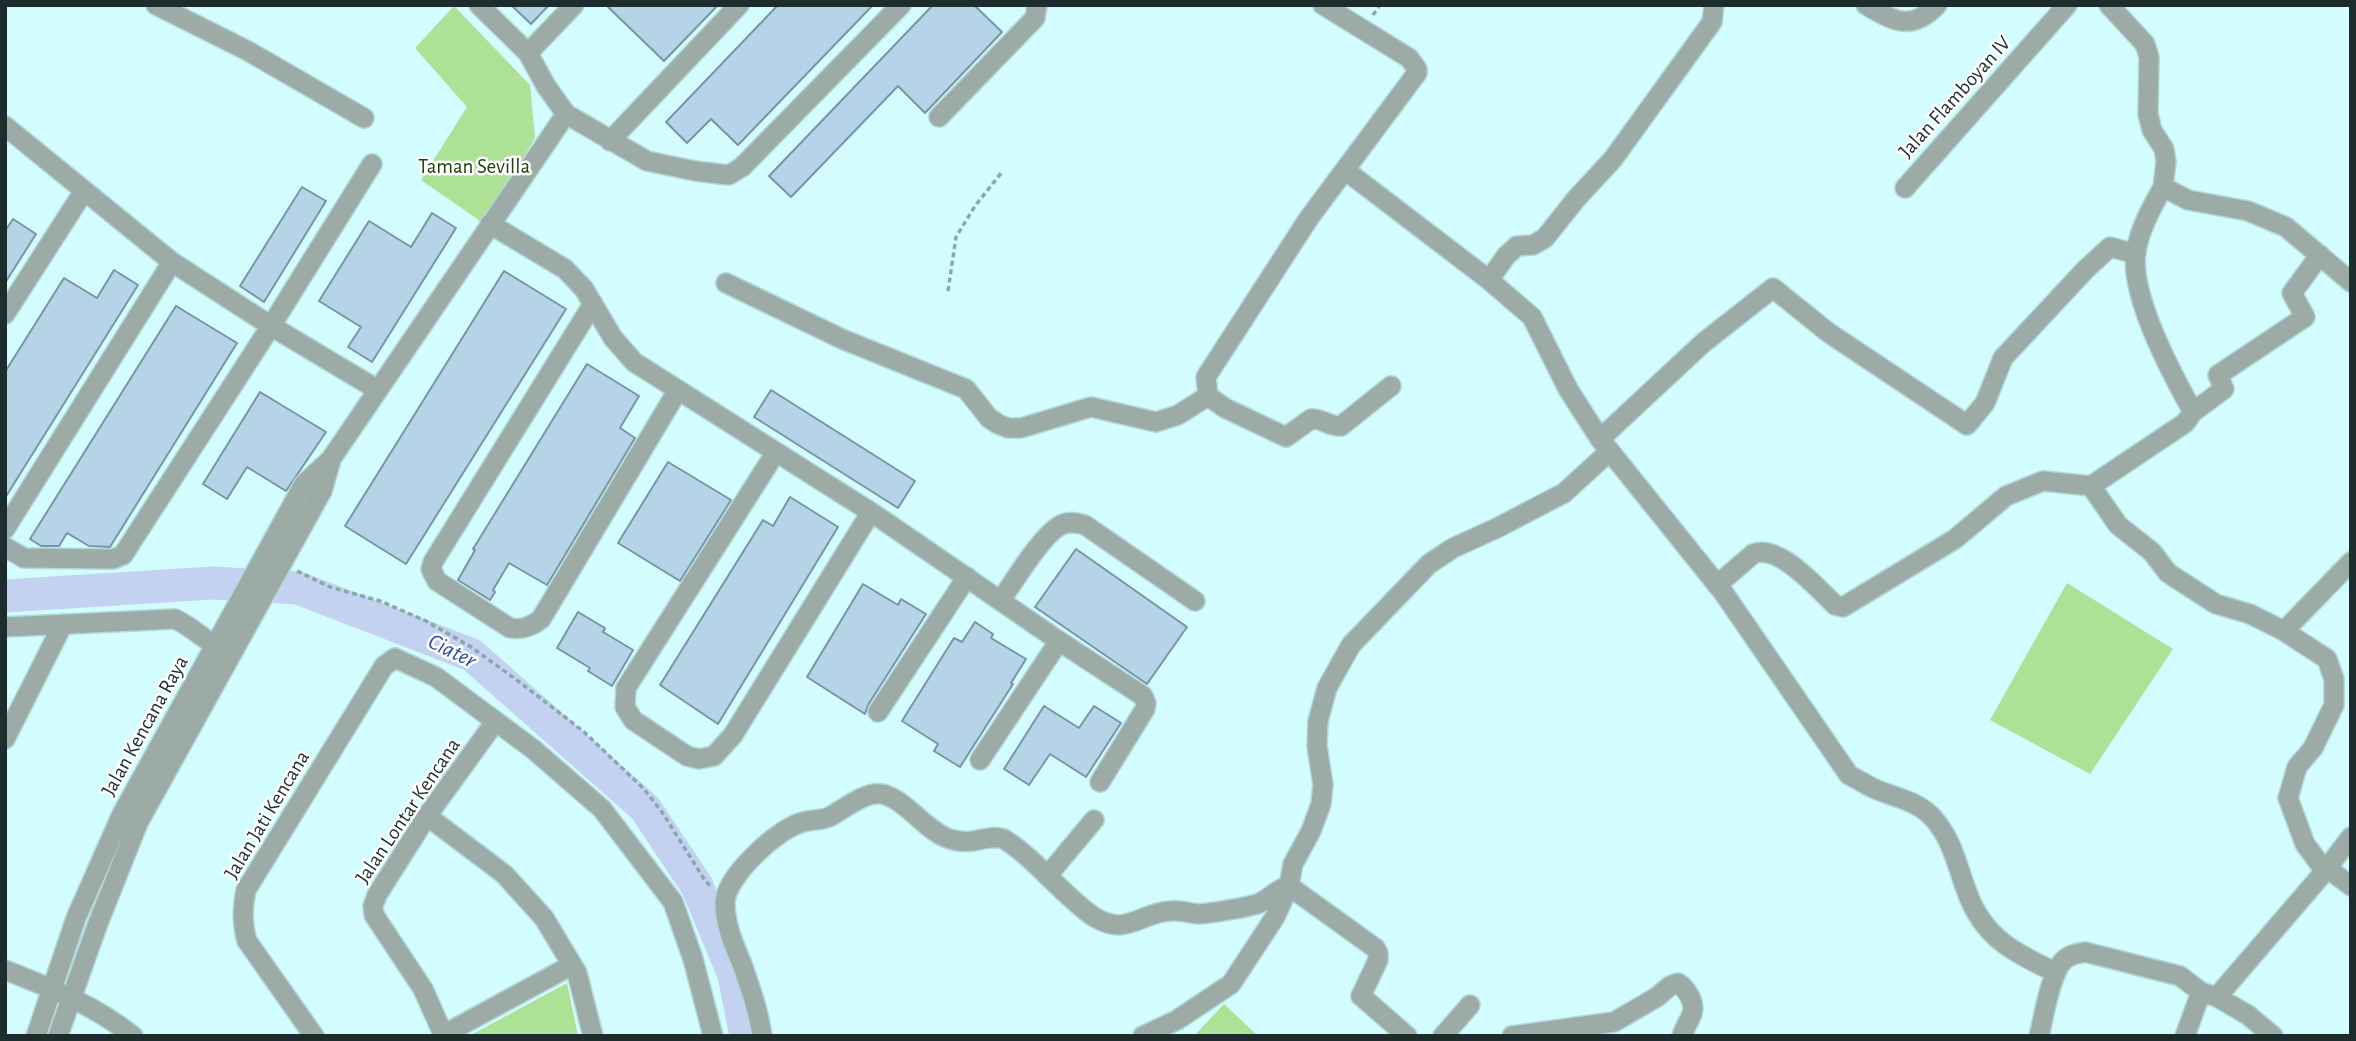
<!DOCTYPE html>
<style>
body{margin:0}
#map{position:relative;width:2356px;height:1041px;overflow:hidden;background:#d3fcff;font-family:"Alegreya Sans",sans-serif}
canvas{display:block}
.frame{position:absolute;inset:0;border:7px solid #1d2d2e;pointer-events:none}
</style>
<div id="map">
<canvas width="2356" height="1041"></canvas>
<div class="frame"></div>
</div>
<script>
const g = document.querySelector('canvas').getContext('2d');
g.lineJoin = 'round';
function fillPath(path, color) { g.fillStyle = color; g.fill(path, 'evenodd'); }
function stroke(path, color, width, dash) { g.strokeStyle = color; g.lineWidth = width; g.lineCap = dash ? 'butt' : 'round'; g.setLineDash(dash || []); g.stroke(path); }
function write(font, color, halo, rows, align = 'center') {
  g.font = font + ' "Alegreya Sans",sans-serif'; g.lineWidth = 5; g.setLineDash([]); g.textBaseline = 'middle'; g.strokeStyle = halo; g.fillStyle = color; for (const [text, x, y, turn = 0] of rows) {
    g.save(); g.translate(x, y); g.rotate((+turn || 0) * Math.PI / 180); g.textAlign = isNaN(turn) ? turn : align; if (halo) g.strokeText(text, 0, 0); g.fillText(text, 0, 0); g.restore();
  }
}
const green = new Path2D(`
 M454,6L530,85L535,138L483,223L421,180L467,107L415,48Z
 M2067,583L2173,649L2090,774L1990,720Z
 M567,983L578,1036H469Z
 M1224,1004L1258,1036H1194Z`);
const river = new Path2D(`
 M5,596L213,583L298,588L472,655L645,808L697,886L734,975L746,1036`);
const building = new Path2D(`
 M511,5H549L531,24Z
 M606,5H718L664,61Z
 M778,5H873L738,145L711,119L687,143L666,122Z
 M933,5H974L1002,32L925,113L898,86L791,197L769,176Z
 M302,187L326,201L264,302L240,286Z
 M432,213L456,228L372,362L348,347L361,327L319,301L369,221L411,247Z
 M13,219L36,234L5,283V231Z
 M114,270L138,285L5,498V372L64,278L97,298Z
 M504,271L566,309L406,564L345,526Z
 M176,306L237,343L110,547L89,546L67,533L59,546H41L30,539Z
 M587,364L639,396L620,428L635,438L547,585L509,563L493,590L495,592L490,600L458,580L475,550L473,549Z
 M771,390L915,481L898,508L754,417Z
 M260,392L326,432L286,491L247,467L227,499L203,484Z
 M668,462L731,500L680,581L618,543Z
 M790,497L838,527L718,724L660,685L763,520L773,526Z
 M1076,549L1187,627L1147,684L1035,607Z
 M863,584L898,605L901,599L926,614L868,705L865,714L807,677Z
 M578,612L605,628L603,632L633,650L612,686L588,671L590,668L557,648Z
 M975,622L993,634L991,638L1026,659L1011,683L1013,684L960,767L934,751L938,744L902,721L954,638L962,642Z
 M1044,706L1079,728L1094,706L1121,723L1086,777L1050,754L1029,785L1004,769Z`);
const path = new Path2D(`
 M1373,15L1380,5
 M948,291L956,237L975,206L1002,172
 M297,571L330,587L380,601L426,621L471,647L514,678L583,731L643,788L662,812L704,879L711,887`);
const street = new Path2D(`
 M156,5L248,51L364,118
 M479,5L528,53L546,86L566,114L647,161L695,171L729,175L742,167L901,5
 M1323,5L1409,58L1417,69V73L1309,218L1206,377L1208,396L1225,408L1286,437L1311,419C1322,418 1330,427 1341,426L1391,386
 M1866,5C1894,21 1911,32 1937,5
 M2109,5L2145,44L2149,57L2148,114L2152,130L2164,149L2166,162L2163,187L2188,200L2248,211L2286,227L2351,282
 M528,53L574,5
 M939,117L1035,18L1037,5
 M5,126L172,262L271,326L378,390
 M610,141L739,5
 M1345,170L1489,280L1532,317L1568,389L1600,439L1723,592L1849,775C1857,779 1865,784 1873,788C1894,798 1918,800 1934,819C1953,841 1957,866 1967,892C1983,937 2014,953 2055,972
 M2163,187C2152,207 2140,228 2136,251C2129,295 2172,374 2193,412
 M1905,188L2067,5
 M490,224L565,269L584,289L613,338L634,362L877,516L1059,641L1143,696L1146,703L1145,709L1100,782
 M1489,280L1506,256L1517,246L1533,245L1545,238L1576,199L1613,159L1712,22L1714,5
 M726,283L842,339L966,389L989,418L998,424L1008,428H1021L1091,407L1156,422L1178,415L1208,396
 M593,304L433,562L431,569L437,581L510,628C522,630 531,627 541,619L678,390
 M5,314L84,191
 M1600,439L1703,343L1773,288L1829,333L1967,425L1985,403L2003,358L2086,269L2110,247L2136,254
 M776,452L626,688L625,707L633,720L687,756L699,759L714,756L733,735L871,512
 M2091,486L2118,525L2152,552L2168,573L2216,604L2250,614L2284,631L2327,659L2334,679V705L2313,748L2297,767L2288,798L2305,844L2325,871
 M5,529L172,262
 M5,547L24,558L113,559L123,555L271,326L372,164
 M1717,585L1753,554C1779,543 1818,589 1835,605L1843,607L1955,539L2006,496L2043,481L2091,486L2185,423L2193,412L2224,389L2218,375L2305,317L2292,293L2320,255
 M1001,600C1015,580 1040,538 1059,526C1067,521 1075,522 1085,525L1195,601
 M5,627L175,619C193,627 207,643 225,651
 M2284,631L2351,562
 M878,712L967,577
 M5,739L63,624
 M980,760L1059,641
 M427,816L504,874L544,918L577,973L593,1036
 M2327,868L2351,886
 M1048,875L1094,820
 M5,970C51,988 94,1005 133,1036
 M2217,997L2325,871L2351,837
 M443,1035L572,965
 M36,1036L76,918L122,814L304,484L331,459L566,114
 M58,1036L97,926L138,823L322,491L331,460
 M314,1036L247,941C242,924 242,908 246,890L384,666L395,658L436,677L533,749L602,809L673,902L693,959L713,1036
 M444,1036L423,989L374,915L373,906L377,895L427,816L495,722
 M762,1036C759,1012 750,987 742,964C734,945 725,925 725,903C725,877 778,828 803,822C812,819 820,821 829,817C843,810 865,791 882,794C905,799 924,829 947,838C972,848 985,833 1004,839C1037,860 1061,894 1094,917C1101,921 1110,925 1119,925C1137,924 1152,911 1171,911C1180,910 1189,913 1198,914C1207,914 1248,907 1257,904C1269,900 1276,889 1289,886L1375,948L1378,953V960L1361,996L1407,1036
 M1143,1036L1177,1020L1231,984L1275,917L1289,886L1293,864L1311,831L1321,804L1323,785L1317,746L1318,721L1327,688L1351,645L1429,564L1453,548L1497,528L1564,493L1610,451
 M1443,1036L1470,1005
 M1512,1036L1614,1022L1657,997L1670,986L1678,983C1684,987 1686,990 1690,997C1698,1013 1687,1020 1682,1036
 M2039,1036C2044,1017 2050,973 2064,960C2070,954 2077,954 2085,952L2180,976L2201,992L2217,997L2248,1015L2273,1036
 M2185,1036L2201,992`);
const streetNames = [
 ["Jalan Flamboyan IV",1955,97,-48],
 ["Jalan Kencana Raya",145,726,-61],
 ["Jalan Lontar Kencana",408,811,-56],
 ["Jalan Jati Kencana",267,815,-59]
];
const parkNames = [
 ["Taman Sevilla",474,167]
];
const waterNames = [
 ["Ciater",452,651,26]
];
fillPath(green, '#ade196');
stroke(river, '#c4d2f2', 33);
fillPath(building, '#b5d4e7');
stroke(building, '#7795a6', 2);
stroke(street, '#b2d7d9', 22);
stroke(path, '#88a7a9', 3.5, [5, 3.5]);
stroke(street, '#9caba5', 19);
write('21px', '#1d2d2e', '#fff', streetNames);
write('21px', '#21420e', '#fff', parkNames);
write('italic 23px', '#2f4ca4', '#fff', waterNames);
</script>
